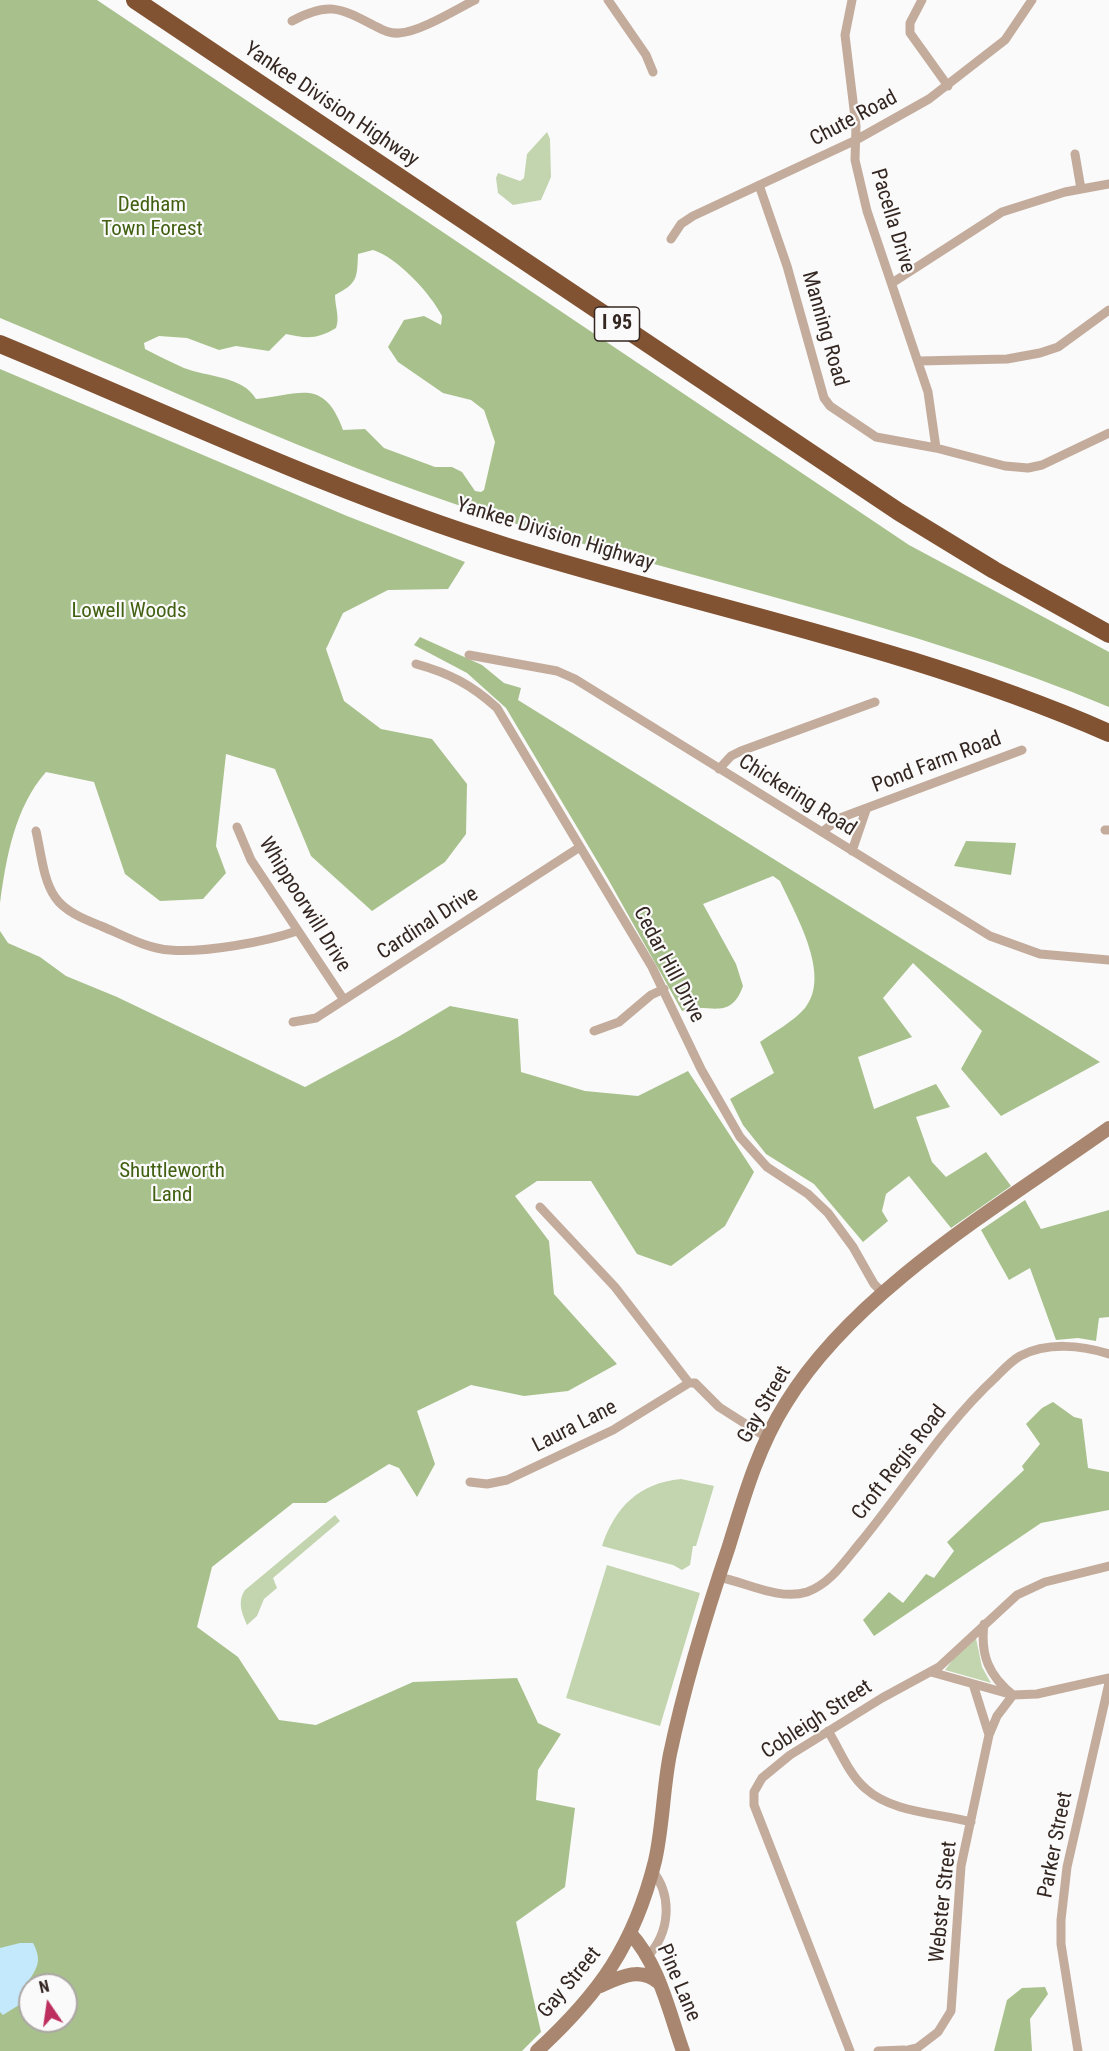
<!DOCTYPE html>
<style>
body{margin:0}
#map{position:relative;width:1109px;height:2051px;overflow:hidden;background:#fafafa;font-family:"Roboto Condensed",sans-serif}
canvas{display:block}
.north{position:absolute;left:18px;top:1973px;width:60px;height:60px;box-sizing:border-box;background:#fafafa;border:2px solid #aba6a4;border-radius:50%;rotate:347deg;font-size:16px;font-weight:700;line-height:24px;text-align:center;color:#342722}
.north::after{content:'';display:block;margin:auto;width:21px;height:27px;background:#bd2f5f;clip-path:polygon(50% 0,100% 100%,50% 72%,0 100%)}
</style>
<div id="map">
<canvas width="1109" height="2051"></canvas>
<div class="north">N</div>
</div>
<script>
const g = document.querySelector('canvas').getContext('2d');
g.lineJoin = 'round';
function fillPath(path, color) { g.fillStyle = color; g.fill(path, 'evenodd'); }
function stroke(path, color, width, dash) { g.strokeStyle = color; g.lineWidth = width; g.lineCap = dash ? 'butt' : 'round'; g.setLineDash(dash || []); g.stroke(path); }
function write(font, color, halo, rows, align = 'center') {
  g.font = font + ' "Roboto Condensed",sans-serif'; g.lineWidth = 4.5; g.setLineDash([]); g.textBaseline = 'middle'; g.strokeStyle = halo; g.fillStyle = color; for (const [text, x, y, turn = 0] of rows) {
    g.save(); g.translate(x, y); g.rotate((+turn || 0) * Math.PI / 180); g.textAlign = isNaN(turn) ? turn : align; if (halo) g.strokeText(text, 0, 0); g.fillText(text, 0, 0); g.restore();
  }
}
const green = new Path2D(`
 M547,132L550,139L551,177L541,200L513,205L498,193L496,178L498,173L520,181L524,178L527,154Z
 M681,1479L714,1486L696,1546H693L690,1565L682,1570L673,1565L602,1546C615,1507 639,1483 681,1479Z
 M335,1515L340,1521L273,1578L277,1588L264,1599L257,1616L247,1625C242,1613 237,1602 245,1590Z
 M607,1565L700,1593L660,1726L566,1698Z
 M976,1638L982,1667L991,1683L945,1670L960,1650Z`);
const forest = new Path2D(`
 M0,0H97L909,545L1109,652V707C907,622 691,581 482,513C318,460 160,384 0,318ZM373,250C397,257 431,294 442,316L441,325L424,316L404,320L388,347L398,362L443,393L471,400L484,410L495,442L484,490L481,492L475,491L462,472L452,467H435L384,448L365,429L343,430C324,377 299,395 256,399C243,376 207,377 184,368C170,362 157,355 145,349L144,343L159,336L187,338L219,350L236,346L269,351L286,334C307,339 318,339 336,328C340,317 335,307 335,295C358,283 357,278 358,254Z
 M0,369L347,516L465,562L448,589L388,590L343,613L326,649L344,701L381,729L432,739L467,784L466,834L445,862L372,911L311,856L275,769L226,754L216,846L226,873L203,899L160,901L125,874L94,782L46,772C15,807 6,858 0,903Z
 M420,637L482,665L504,683L521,688L518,700L1100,1062L1001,1116L961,1069L982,1031L913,963L883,998L912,1037L858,1057L874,1109L936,1084L950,1107L916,1117L932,1162L946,1177L986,1152L1011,1186L951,1228L909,1176L886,1194L882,1211L888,1221L863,1242L814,1184L766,1154L743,1125L730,1099L774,1073L760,1042C774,1032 794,1021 805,1008C832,975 795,914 780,881L773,876L703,904L736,964L743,986C730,1023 708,1001 682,1011L608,879L506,708L467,673L414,645Z
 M966,841L1016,843L1011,875L954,866Z
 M0,931L8,943L40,957L66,976L117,997L305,1087L398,1037L450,1006L518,1019L521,1072L585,1091L638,1096L688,1071L754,1172L725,1226L671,1266L637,1254L591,1181H537L515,1196L549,1241L554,1294L617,1364L568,1391L524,1396L471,1385L417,1411L435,1464L417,1497L399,1468L389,1464L326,1503H293L212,1567L197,1627L238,1657L279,1720L316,1725L413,1682L517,1678L538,1723L561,1734L538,1770L536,1800L575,1808L565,1887L516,1922L541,2032L522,2051H0ZM30,1985H66V2021H30Z
 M1025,1200L1041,1229L1109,1210V1317L1099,1318L1096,1341L1078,1338L1056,1340L1030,1268L1009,1280L981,1230Z
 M1053,1402L1074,1417L1082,1419L1088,1468L1109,1472V1510L1041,1523L874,1636L863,1620L889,1592L903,1603L926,1574L934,1578L954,1551L947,1542L1024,1470L1022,1466L1040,1444L1026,1424L1042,1408Z
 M1045,1987L1048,1994L1030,2019L1032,2051H994L1007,2000L1022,1988Z`);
const water = new Path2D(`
 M20,1943H33C42,1960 38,1967 28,1982L30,1998L3,2015L0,2012V1948Z`);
const street = new Path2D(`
 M608,0L646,55L653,72
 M852,0L845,35L856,126L855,160L867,211L928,392L936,448
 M922,0L910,23V33L948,86
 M292,21C327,2 339,7 373,25C381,29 389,34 399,33C420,32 455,10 475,0
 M1075,154L1081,189
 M759,185L787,266L824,398L830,406L876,437L936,448L1005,466L1028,468L1042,465L1109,433
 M671,239L681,224L693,216L856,140L929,99L1005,40L1032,0
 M892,283L1002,212L1065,192L1109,184
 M919,361L1007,359L1040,353L1058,347L1109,310
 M469,655L557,671L575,679L990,936L1040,954L1109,960
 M416,664C449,673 472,685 497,708L652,967L701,1069L740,1137L767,1167L808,1194L828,1213L853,1247L874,1284L884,1294
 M719,769L731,756L741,751L875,702
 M237,827L251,860L344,1000
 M1105,830H1109
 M36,831C41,852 43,880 55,897C65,912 86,920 101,926C123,935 147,949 170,950C204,953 265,942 297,931
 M822,832L840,818L1022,750
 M852,851L866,810
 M293,1022L316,1018L580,847
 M594,1031L619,1022L651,995L664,989
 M540,1207L615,1287L689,1383
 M470,1482L487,1484L507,1480L613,1430L689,1383H695L719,1407L766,1437
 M718,1577C746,1582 779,1601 807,1592C830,1584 845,1561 860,1543C905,1488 944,1425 996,1377C1003,1370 1011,1361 1020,1356C1047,1342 1081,1345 1109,1354
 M984,1624C980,1655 989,1676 1013,1695L1037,1694L1109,1678
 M973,1684L989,1735
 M828,1731C840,1750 849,1775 866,1789C893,1813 938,1813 971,1822
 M647,1957C670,1933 673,1896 652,1870
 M850,2051L754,1805V1792L762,1778L790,1755L882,1698L939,1667L1017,1595L1045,1582L1109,1566
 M878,2051L904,2050
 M904,2051L917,2048L938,2032L951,2011L961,1866L989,1735L997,1716L1013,1695L931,1672
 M1078,2051L1061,1944V1920L1067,1867L1109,1683`);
const secondary = new Path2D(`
 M630,1933C659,1964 669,2012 683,2051
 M600,1986C620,1977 641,1966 659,1983
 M537,2051C600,1993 634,1945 655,1861C663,1826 663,1789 670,1754C685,1683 706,1614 729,1546C744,1497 758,1447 786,1403C855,1290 1002,1204 1109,1128`);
const highway = new Path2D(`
 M135,0L899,512L994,570L1109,634
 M0,344C167,413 332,492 505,546C706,608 915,648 1109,733`);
const shields = [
 [617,324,45]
];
const shieldNames = [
 ["I 95",617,324]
];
const streetNames = [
 ["Yankee Division Highway",331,105,34],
 ["Chute Road",854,119,-28],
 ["Pacella Drive",892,221,73],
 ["Manning Road",824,329,74],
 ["Yankee Division Highway",555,535,17],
 ["Pond Farm Road",937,763,-21],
 ["Chickering Road",797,796,32],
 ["Whippoorwill Drive",304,905,58],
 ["Cardinal Drive",428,924,-33],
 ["Cedar Hill Drive",668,965,62],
 ["Gay Street",765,1405,-60],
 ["Laura Lane",575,1427,-27],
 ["Croft Regis Road",900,1463,-52],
 ["Cobleigh Street",817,1720,-33],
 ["Parker Street",1056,1845,-79],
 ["Webster Street",944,1902,-84],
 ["Gay Street",570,1983,-50],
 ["Pine Lane",678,1983,67]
];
const parkNames = [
 ["Dedham",152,206],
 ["Town Forest",152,230],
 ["Lowell Woods",129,612],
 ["Shuttleworth",172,1172],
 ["Land",172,1196]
];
fillPath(green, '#c3d5af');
fillPath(forest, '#a8c18c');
fillPath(water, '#c4e9fd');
stroke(street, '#c4ac9d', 9);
stroke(secondary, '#a8866f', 14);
stroke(highway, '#825332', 18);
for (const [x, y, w] of shields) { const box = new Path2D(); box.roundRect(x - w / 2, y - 17, w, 34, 4.5); g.fillStyle = '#fafafa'; g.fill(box); stroke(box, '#342722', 1.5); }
write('bold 20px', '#342722', null, shieldNames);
write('21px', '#342722', '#fafafa', streetNames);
write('21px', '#426012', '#fafafa', parkNames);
</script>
